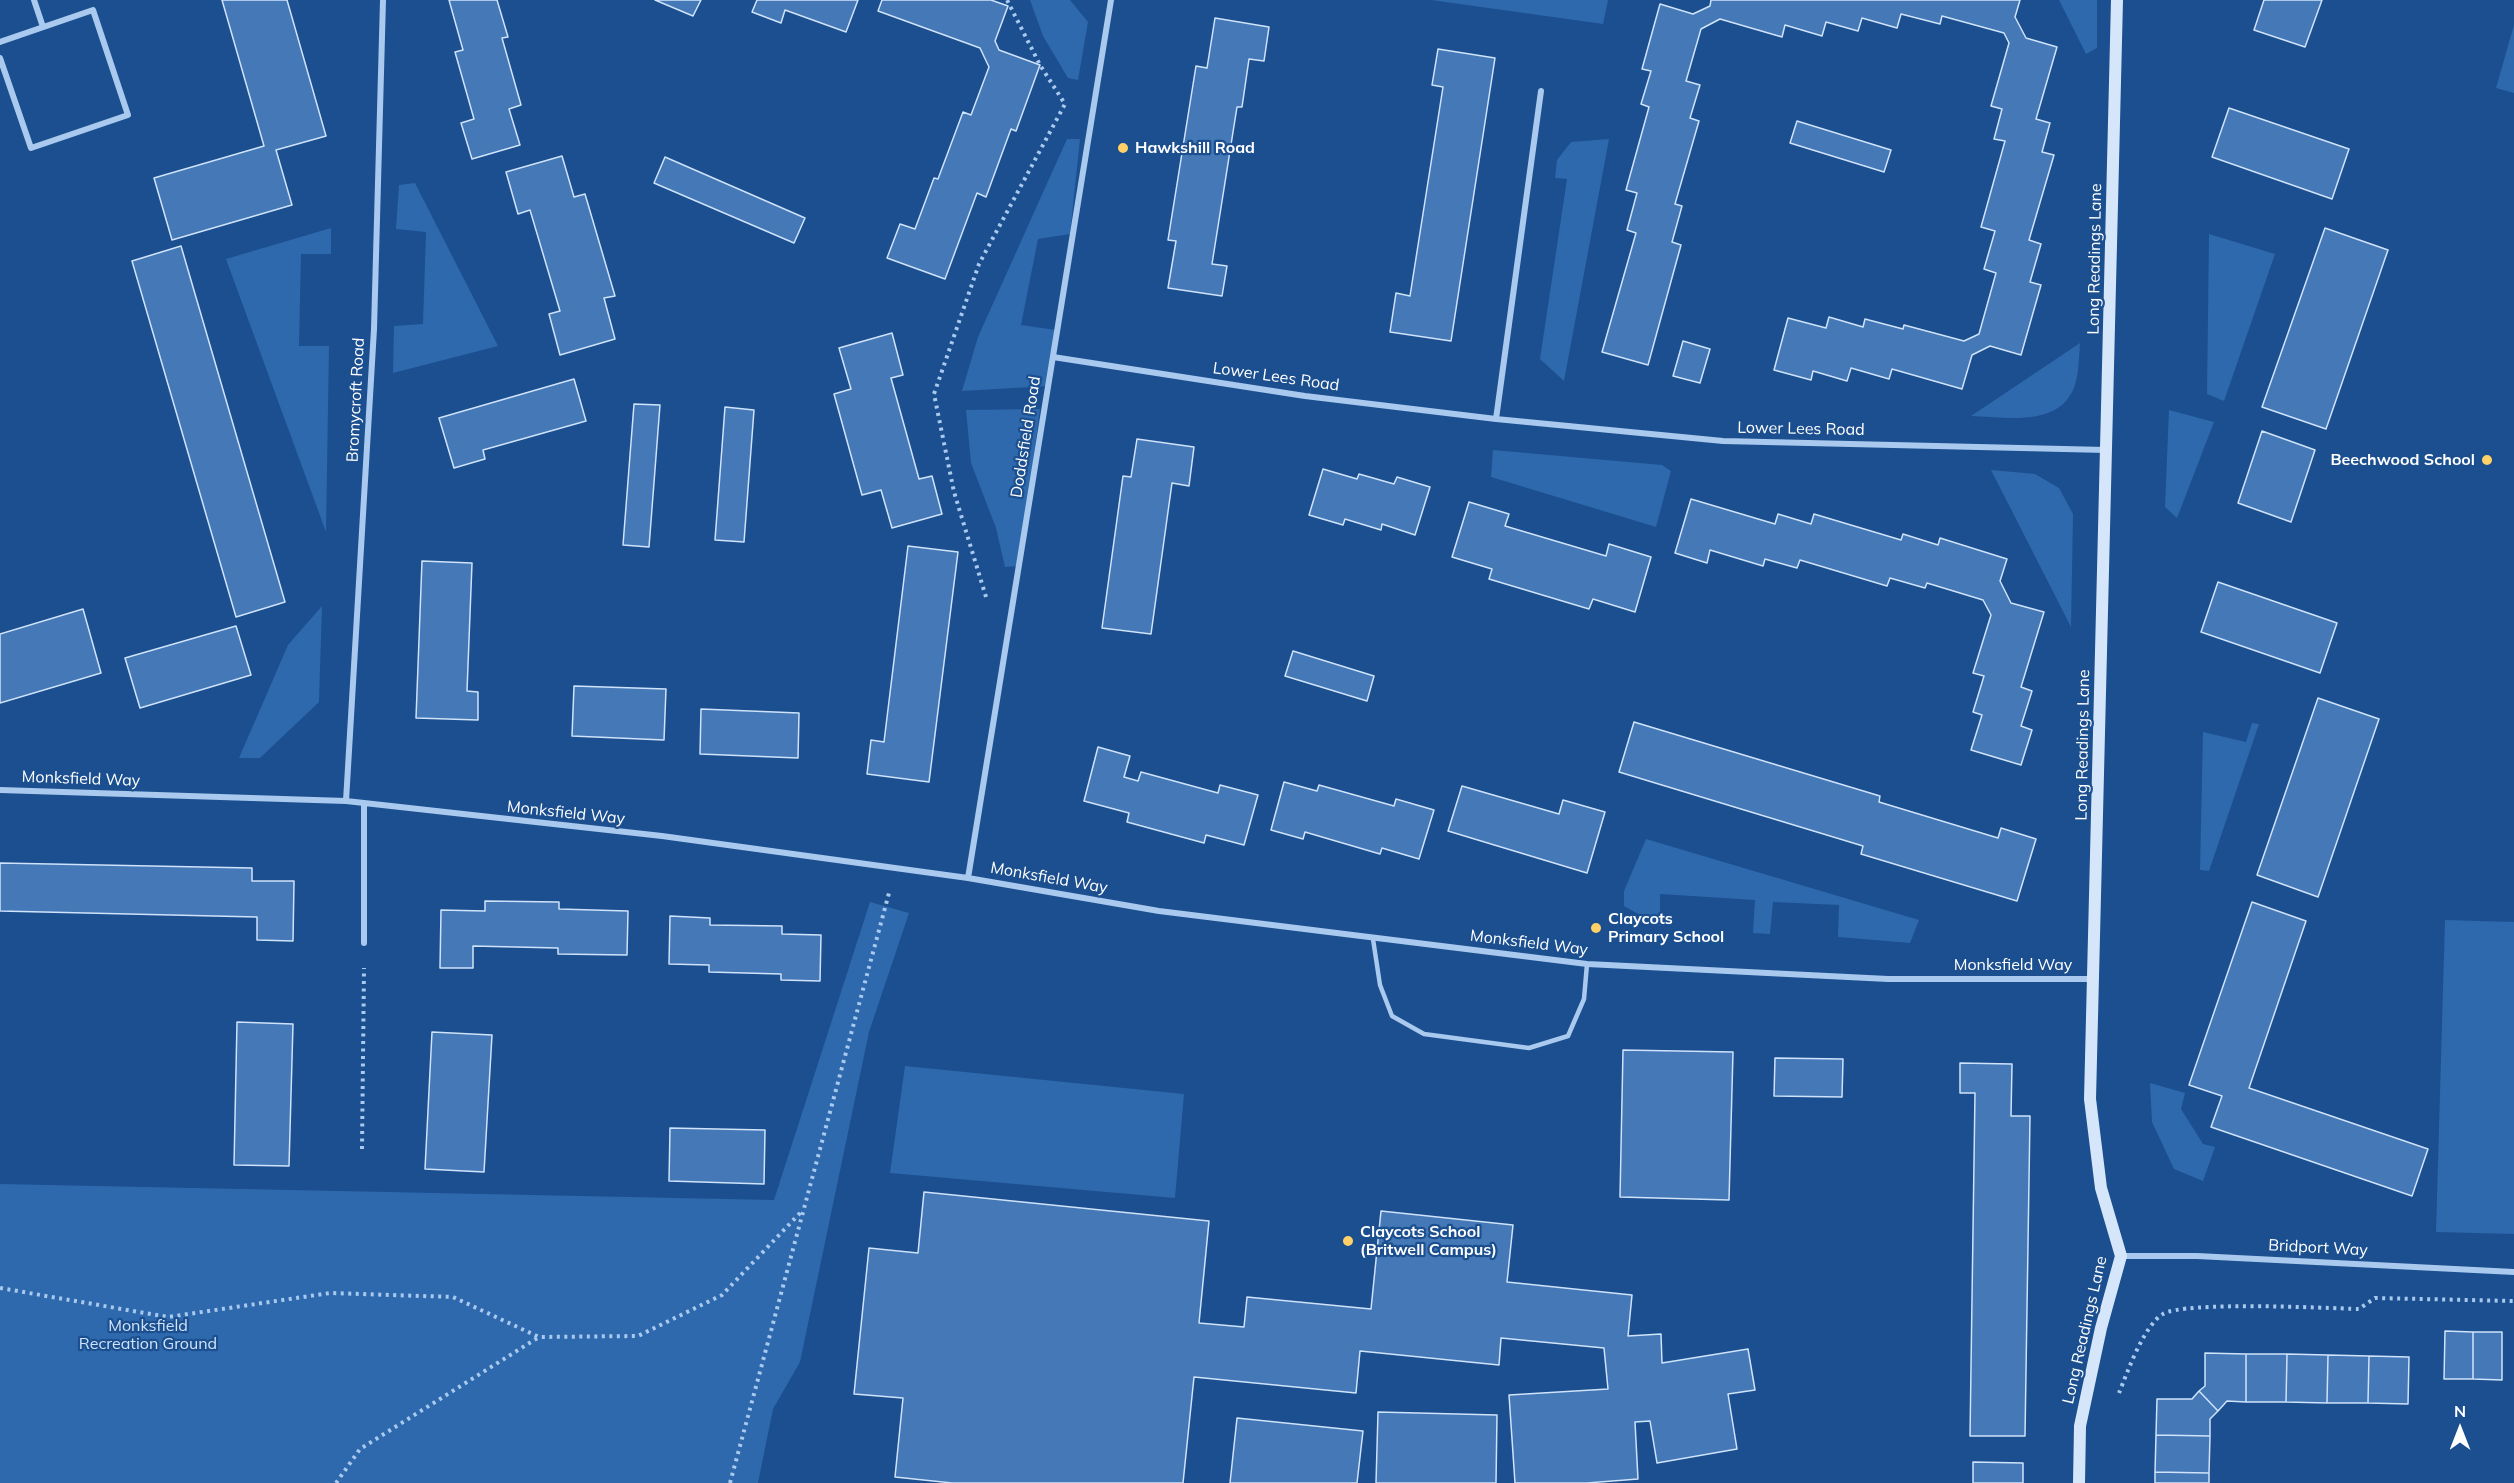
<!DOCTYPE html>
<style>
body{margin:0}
#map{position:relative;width:2514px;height:1483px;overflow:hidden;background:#1b4f8f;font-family:Mulish,sans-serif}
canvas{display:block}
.north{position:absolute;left:2430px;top:1399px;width:60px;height:60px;-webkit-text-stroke:4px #1b4f8f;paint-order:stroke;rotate:0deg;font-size:16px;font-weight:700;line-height:24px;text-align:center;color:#fff}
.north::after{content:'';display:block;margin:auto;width:21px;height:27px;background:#fff;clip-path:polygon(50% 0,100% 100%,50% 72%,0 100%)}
</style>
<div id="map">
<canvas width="2514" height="1483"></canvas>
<div class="north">N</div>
</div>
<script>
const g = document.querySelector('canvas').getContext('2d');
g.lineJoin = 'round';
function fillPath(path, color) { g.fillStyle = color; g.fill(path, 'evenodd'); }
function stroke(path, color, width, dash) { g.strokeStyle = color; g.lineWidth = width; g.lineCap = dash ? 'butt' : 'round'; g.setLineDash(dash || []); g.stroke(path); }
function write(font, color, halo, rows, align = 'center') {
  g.font = font + ' Mulish,sans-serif'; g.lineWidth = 4.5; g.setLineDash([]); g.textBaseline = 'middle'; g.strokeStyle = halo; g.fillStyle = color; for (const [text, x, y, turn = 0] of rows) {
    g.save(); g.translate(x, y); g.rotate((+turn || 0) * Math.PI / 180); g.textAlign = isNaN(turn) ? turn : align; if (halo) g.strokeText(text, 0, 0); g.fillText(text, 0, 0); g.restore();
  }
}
const green = new Path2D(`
 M1030,0H1070L1088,22L1078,80L1068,78L1043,36Z
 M1431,0H1608L1603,24Z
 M2059,0H2097V48L2086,54Z
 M2514,25V93L2496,88Z
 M1067,139H1080L1070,234L1038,239L1021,325L1056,330L1048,386L962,391L978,337Z
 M1609,139L1564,381L1540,359L1567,179L1555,178L1557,160L1571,142Z
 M415,183L498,346L393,373L394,326L423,324L426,232L396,229L399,185Z
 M331,228V254H301L299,346H329L326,532L226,259Z
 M2209,234L2275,254L2224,401L2207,394Z
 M2080,343C2079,356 2079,372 2075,385C2061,428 2006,417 1971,416Z
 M1040,409L1019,566L1005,567L996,528L971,463L966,410Z
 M2169,410L2214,422L2177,518L2165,507Z
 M1493,450L1662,465L1671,471L1656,527L1491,477Z
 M1991,470L2035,474L2059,488L2073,514L2071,627Z
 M322,606L319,702L260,758H239L288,645Z
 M2252,723L2259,724L2209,871L2200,870L2203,732L2246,742Z
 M1646,839L1919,920L1910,943L1838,937L1839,905L1773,902L1770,934L1753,933L1755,900L1660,894V926L1624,906V891Z
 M870,902L909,913L869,1032L800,1362L773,1409L758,1483H0V1184L774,1200Z
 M2445,920L2514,922V1234L2436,1232Z
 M905,1066L1184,1094L1175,1198L890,1173Z
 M2150,1083L2185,1093L2181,1109L2203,1144L2215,1147L2203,1181L2174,1169L2152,1122Z`);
const building = new Path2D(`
 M222,0H287L326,136L276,150L292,205L172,240L154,178L264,146Z
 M449,0H497L508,37L502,38L521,105L509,109L520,145L472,159L461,123L474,119L455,52L463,50Z
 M655,0H701L693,16Z
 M757,0H858L846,32L785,10L781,23L752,12Z
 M882,0H991L1008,6L995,41L999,50L1040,65L1016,131L1011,129L986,197L977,193L945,279L887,258L900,224L915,229L934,178L938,179L963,112L971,115L989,67L980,48L878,11Z
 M1711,0H2020L2015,17L2026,38L2057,47L2036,119L2050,123L2042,152L2054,155L2029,240L2041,244L2030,282L2041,285L2021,355L1990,346L1972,355L1962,389L1892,369L1889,379L1851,368L1847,381L1813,371L1811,380L1774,370L1788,318L1826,328L1829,317L1863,327L1865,319L1903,329L1904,325L1964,341L1979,334L1996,273L1984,269L1995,231L1981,227L2005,141L1994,139L2002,109L1991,106L2009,43L2004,33L1942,16L1940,24L1901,14L1897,28L1862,18L1858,31L1826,22L1822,36L1785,25L1782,37L1720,19L1701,29L1686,81L1700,85L1690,118L1699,121L1675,204L1682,206L1672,242L1681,245L1648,365L1602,352L1636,233L1627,230L1637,193L1626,190L1649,107L1641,104L1651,71L1642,69L1660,4L1693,14L1710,6Z
 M2264,0H2322L2305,47L2254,30Z
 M1215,18L1269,27L1264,61L1249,59L1242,107H1237L1212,264L1227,266L1222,296L1168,288L1176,241L1168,240L1196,66L1207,68Z
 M1438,49L1495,58L1451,341L1390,332L1396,293L1410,296L1443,87L1432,85Z
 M2229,108L2349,149L2332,199L2212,157Z
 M1797,121L1891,150L1884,172L1790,143Z
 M562,156L574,197L585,194L615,296L604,298L615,339L560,355L549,314L560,311L530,210L518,214L506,172Z
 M665,157L805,218L794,243L654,183Z
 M2325,228L2388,250L2326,429L2262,407Z
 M181,246L285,602L236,617L132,261Z
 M892,333L903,375L891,378L919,479L932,476L942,514L892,528L881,490L862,495L834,394L851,389L839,348Z
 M1683,341L1710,349L1700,383L1673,376Z
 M574,379L586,421L483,450L485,459L454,468L439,418Z
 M634,404L660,405L649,547L623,545Z
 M725,407L754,410L744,542L715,540Z
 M2262,431L2315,450L2291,522L2238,503Z
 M1137,439L1194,447L1189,486L1172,483L1151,634L1102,628L1123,476L1131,477Z
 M1323,469L1357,479L1359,474L1394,484L1397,477L1430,487L1415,535L1382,524L1381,530L1345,519L1343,525L1309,515Z
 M1691,499L1775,524L1778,514L1811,524L1814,514L1901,540L1903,534L1938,545L1940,538L2007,559L2000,581L2011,603L2044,612L2021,687L2032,691L2021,726L2032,730L2021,765L1971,750L1982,715L1973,712L1984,676L1973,673L1991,615L1983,600L1927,583L1925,588L1890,578L1887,586L1800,560L1797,568L1765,559L1763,566L1710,550L1707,563L1675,553Z
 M1469,502L1509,514L1505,526L1606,556L1609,544L1651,557L1635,612L1593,599L1589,609L1489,579L1492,569L1452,557Z
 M908,546L958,552L929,782L867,774L871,740L884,742Z
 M422,561L472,563L467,691L478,692V720L416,718Z
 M2218,582L2337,623L2320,673L2201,632Z
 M83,609L101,673L0,703V634Z
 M236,626L251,675L140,708L125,658Z
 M1293,651L1374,676L1367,701L1285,676Z
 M574,686L666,689L664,740L572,736Z
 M2318,698L2379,719L2318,897L2257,875Z
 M701,709L799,713L798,758L700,754Z
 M1634,722L1880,796L1879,802L1998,838L2001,828L2036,839L2017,901L1861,854L1863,846L1619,772Z
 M1098,747L1130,756L1124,777L1138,781L1141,772L1218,793L1220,785L1258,795L1244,845L1206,835L1204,843L1127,822L1129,813L1084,801Z
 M1284,782L1317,791L1319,785L1394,806L1396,799L1434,810L1419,859L1382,848L1380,854L1305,832L1303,839L1271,830Z
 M1462,786L1559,814L1563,800L1605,812L1587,873L1448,831Z
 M0,863L252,868V881H294L293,941L257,940V917L0,911Z
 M485,901L559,902V909L628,911L627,955L558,954V948L473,946V968H440L441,910L485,911Z
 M2252,902L2306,921L2249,1088L2428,1149L2412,1196L2211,1127L2222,1096L2189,1085Z
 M670,916L710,918V925L782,926V934L821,935L820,981L781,980V974L709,972V965L669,964Z
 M237,1022L293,1024L289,1166L234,1165Z
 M432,1032L492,1035L484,1172L425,1169Z
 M1623,1050L1733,1052L1729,1200L1620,1197Z
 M1775,1058L1843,1059L1842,1097L1774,1096Z
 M1960,1063L2012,1064L2011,1116H2030L2025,1436H1970L1975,1093H1960Z
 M670,1128L765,1130L764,1184L669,1181Z
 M924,1192L1209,1221L1199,1323L1244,1327L1247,1297L1371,1309L1381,1211L1513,1225L1507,1282L1632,1295L1628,1336L1661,1334L1662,1363L1748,1349L1755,1390L1728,1394L1737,1449L1657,1463L1650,1421L1635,1422L1638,1479L1587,1483H1515L1509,1395L1608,1389L1604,1348L1501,1338L1499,1365L1360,1351L1356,1393L1194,1377L1183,1483H952L895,1477L903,1398L854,1394L869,1248L918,1253Z
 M2445,1331L2473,1332V1379H2444Z
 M2473,1332H2502V1380L2473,1379Z
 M2205,1353L2246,1354V1402L2227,1401L2218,1411L2199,1391L2205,1386Z
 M2246,1354H2287L2286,1402H2246Z
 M2287,1354L2328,1355L2327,1403L2286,1402Z
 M2328,1355L2369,1356L2368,1403H2327Z
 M2369,1356L2409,1357L2408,1404L2368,1403Z
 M2199,1391L2218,1411L2210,1419V1436L2156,1435L2157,1399H2192Z
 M1378,1412L1497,1415L1496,1483H1376Z
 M1237,1418L1363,1431L1357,1483H1230Z
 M2156,1435L2210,1436L2209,1473L2155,1472Z
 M1973,1462L2023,1463V1483H1973Z
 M2155,1472L2209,1473V1483H2155Z`);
const path = new Path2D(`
 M986,597L954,492L934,394L979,264L1065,104L1040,65L1007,0
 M362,1149L364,968
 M0,1288L168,1317L330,1293L453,1297L539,1337L638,1336L722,1295L801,1212
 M2119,1393C2127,1373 2144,1325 2163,1314C2184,1301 2326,1308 2359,1309L2375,1298L2514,1301
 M336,1483L360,1449L539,1337
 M730,1483L889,893`);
const lane = new Path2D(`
 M1373,939L1380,985L1392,1016L1424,1034L1529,1048L1568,1036L1584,999L1587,964`);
const street = new Path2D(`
 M34,0L43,27
 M0,42L93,10L128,115L31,148L0,58
 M1053,357L1305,396L1496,419L1723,441L2106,450
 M1496,419L1541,91
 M0,790L346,801L662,836L968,878L1159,911L1587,964L1888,979H2093
 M346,801L374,329L383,0
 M968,878L1111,0
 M364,943V804
 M2121,1256H2197L2514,1272`);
const secondary = new Path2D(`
 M2079,1483L2080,1426L2101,1328L2121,1256L2101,1188L2090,1099L2117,0`);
const markers = [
 [1123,148,6,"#ffd166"],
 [2487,460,6,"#ffd166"],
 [1596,928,6,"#ffd166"],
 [1348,1241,6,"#ffd166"]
];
const poiNames = [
 ["Hawkshill Road",1135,148],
 ["Beechwood School",2475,460,"right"],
 ["Claycots",1608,919],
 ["Primary School",1608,937],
 ["Claycots School",1360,1232],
 ["(Britwell Campus)",1360,1250]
];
const streetNames = [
 ["Long Readings Lane",2095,259,-89],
 ["Lower Lees Road",1276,377,8],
 ["Bromycroft Road",356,400,-87],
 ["Lower Lees Road",1801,429,1],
 ["Doddsfield Road",1026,437,-81],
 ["Long Readings Lane",2083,745,-89],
 ["Monksfield Way",81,779,2],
 ["Monksfield Way",566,813,6],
 ["Monksfield Way",1049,878,10],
 ["Monksfield Way",1529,943,7],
 ["Monksfield Way",2013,965],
 ["Bridport Way",2318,1248,3],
 ["Long Readings Lane",2085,1330,-77]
];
const parkNames = [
 ["Monksfield",148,1326],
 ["Recreation Ground",148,1344]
];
fillPath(green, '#2e69ad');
fillPath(building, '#4478b7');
stroke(building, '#cfe3fa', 1.5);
stroke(path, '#a9c9ee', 4, [3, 4.5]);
stroke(lane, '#a9c9ee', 4.5);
stroke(street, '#a9c9ee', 6);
stroke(secondary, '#d6e6fa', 12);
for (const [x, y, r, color] of markers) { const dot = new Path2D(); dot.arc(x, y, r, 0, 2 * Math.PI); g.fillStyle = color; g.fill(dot); stroke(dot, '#1b4f8f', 2); }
write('bold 16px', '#fff', '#1b4f8f', poiNames, 'left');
write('16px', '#fff', '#1b4f8f', streetNames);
write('16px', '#cfe3fa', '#1b4f8f', parkNames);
</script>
